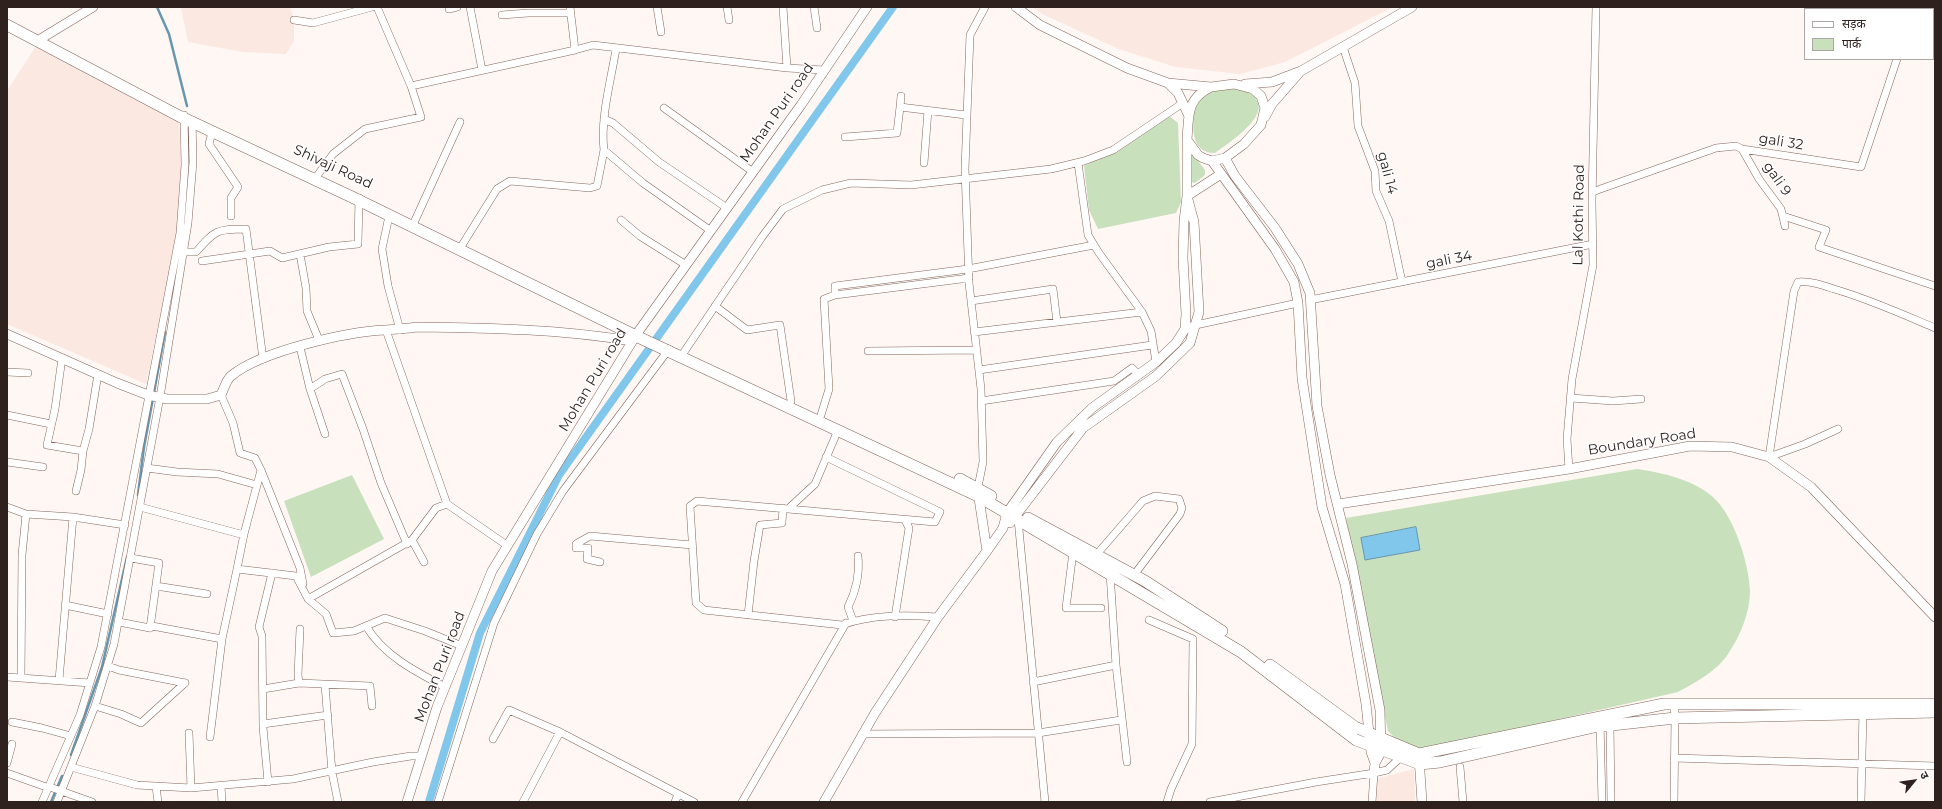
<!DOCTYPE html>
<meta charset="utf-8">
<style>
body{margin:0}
#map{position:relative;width:1942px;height:809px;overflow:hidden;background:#fef7f4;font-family:Montserrat,"Noto Sans Devanagari",sans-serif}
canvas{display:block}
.frame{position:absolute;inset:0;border:8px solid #2f221e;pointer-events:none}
.legend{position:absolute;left:1804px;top:8px;width:130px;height:52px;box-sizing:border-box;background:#fff;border:1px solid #aca7a5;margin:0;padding:5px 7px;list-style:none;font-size:12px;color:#2f221e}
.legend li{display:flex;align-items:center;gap:8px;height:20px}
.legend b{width:20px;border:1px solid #aca7a5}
.north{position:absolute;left:1894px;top:761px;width:40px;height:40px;-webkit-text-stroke:3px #fff;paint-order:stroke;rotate:61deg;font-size:11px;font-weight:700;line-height:16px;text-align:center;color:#2f221e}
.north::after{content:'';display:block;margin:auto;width:14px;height:18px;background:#2f221e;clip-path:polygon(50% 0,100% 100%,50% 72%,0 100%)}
</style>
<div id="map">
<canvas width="1942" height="809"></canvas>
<div class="frame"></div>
<ul class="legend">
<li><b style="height:5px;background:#fff"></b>सड़क</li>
<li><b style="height:11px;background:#c9e0bd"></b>पार्क</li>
</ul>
<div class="north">उ</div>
</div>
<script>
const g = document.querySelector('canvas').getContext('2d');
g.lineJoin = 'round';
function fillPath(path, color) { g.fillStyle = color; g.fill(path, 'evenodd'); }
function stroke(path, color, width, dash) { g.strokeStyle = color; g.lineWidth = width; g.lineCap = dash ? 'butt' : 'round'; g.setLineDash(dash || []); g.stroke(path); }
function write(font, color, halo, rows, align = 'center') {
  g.font = font + ' Montserrat,sans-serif'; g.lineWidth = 3; g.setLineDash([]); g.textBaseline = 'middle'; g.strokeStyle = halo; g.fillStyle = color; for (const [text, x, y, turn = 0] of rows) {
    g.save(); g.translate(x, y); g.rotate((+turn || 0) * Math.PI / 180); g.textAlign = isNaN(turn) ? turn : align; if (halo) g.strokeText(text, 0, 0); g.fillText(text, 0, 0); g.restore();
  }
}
const built = new Path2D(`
 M181,7H290L294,20V41L286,54L243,52L188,42Z
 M1033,7H1393L1285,62L1240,74L1176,67L1119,49L1042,14Z
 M38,43L178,119L182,166L176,238L146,384L7,324V91Z
 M1414,769L1415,802H1375L1376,779Z`);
const green = new Path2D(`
 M1234,87C1289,102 1239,136 1215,153C1189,153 1193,125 1194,106C1202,93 1220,88 1234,87Z
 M1169,116L1178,123L1181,202L1176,213L1098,229L1089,210L1084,166L1126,145Z
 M1189,149L1205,170V175L1195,183L1191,182Z
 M1637,469C1663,473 1692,479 1713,497C1734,516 1749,563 1750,591C1750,613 1740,636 1728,654C1718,670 1695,683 1678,692L1424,750L1404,747L1388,731L1346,518Z
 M352,475L384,539L311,577L284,501Z`);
const water = new Path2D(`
 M1416,527L1420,550L1365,560L1361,538Z`);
const stream = new Path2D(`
 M157,7L169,34L187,106
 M188,179V164
 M185,215L186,204
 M138,495L144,447L165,332
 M71,755L102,667L127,557
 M51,802L62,776`);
const canal = new Path2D(`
 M429,802L480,633L559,475L893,7`);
const minor = new Path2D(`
 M449,7V9L457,7
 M470,7L482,70
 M657,7L661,32
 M727,7L729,20
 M783,7L787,68
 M814,7L817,28
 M1824,7L1832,9
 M502,15L528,13H570
 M294,20L313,23L372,7
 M1933,34H1935
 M1343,47L1355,83L1358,126L1375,171L1376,191L1389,221L1402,282
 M616,49C611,80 600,119 604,150L643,183L711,231
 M575,50L593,45L787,68L824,70
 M411,86L575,50L570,7
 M901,96L900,107L966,115
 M664,108L753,172
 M604,119L613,123L659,162L727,208
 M212,132L209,144L238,187L231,198V216
 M845,137L897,133L900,107
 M1742,149L1759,179L1781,209L1785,226
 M924,163L928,110
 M1078,163L1088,235L1099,253L1142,312L1151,331L1156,362
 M314,180L333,154L365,129L421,117L411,86L377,7
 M1592,192L1716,148L1736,146L1742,149L1861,167L1897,59
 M389,216L382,249L388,286L400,330
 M1783,216L1826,230L1819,247L1935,286
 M621,220L640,236L686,265
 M412,227L460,122
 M459,250L497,189L510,181L590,188L597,186L604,150
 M183,252H196C215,230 217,229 246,229L263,359
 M300,254L306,288L307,311L319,340
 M202,261L270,251L282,258L329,247L358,244L359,198
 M969,278L835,295V286L968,269L1094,245
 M1310,300L1593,244
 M971,301L1053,289L1057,322
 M715,306L747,330L780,325L791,401
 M1191,326L1298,303
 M386,330L447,504L508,546
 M974,332L1142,312
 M300,347L310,389L325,379L342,374L363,429L381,483L407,544
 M868,351L976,350
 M684,352L762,237L783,209L822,190L851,183L911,185L1051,169L1084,161L1113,150L1183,103
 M62,358L55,409L47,445L83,451
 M979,370L1152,345
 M7,372L28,373
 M310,389L325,434
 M221,395L233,423L240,453L255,458L261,470L244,534L237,569L296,576L308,599L412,540L436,508L447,504
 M1571,398L1613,401L1641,399
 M981,401L1114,381L1132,368L1139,375
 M7,415L51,424
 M821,415L829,389L824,299L835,295
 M1838,429L1805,444L1769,457L1794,291L1798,282C1811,281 1822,285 1834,289C1869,299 1902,314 1935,328
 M838,430L815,484L788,509L697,501L690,506L696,603L704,610L842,625C872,614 907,615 938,617
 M7,462L43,467
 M147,468L177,472L218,474L257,485
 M1569,469L1567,439L1572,379L1593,265L1592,202L1596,7
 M261,470L300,568L303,584
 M978,487L983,462L981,389L969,283L965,169L970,35L985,7
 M76,491L81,470L83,451L89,429L98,374
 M7,507L26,514L22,555L21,677
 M140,507L244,535
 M788,509L935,522L940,512L826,457
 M26,514L73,517L125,525
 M1018,519L1045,802
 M412,540L424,562
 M1073,552L1066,608H1101
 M1097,554L1143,501L1155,496L1179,499L1182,508L1180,514L1134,575
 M600,562L587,559L588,548H576V544L590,536L692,545
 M1110,573L1116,665L1127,762
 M156,586L207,594
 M307,596L308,599L326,614L333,633L354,631L385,618L425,631L462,646
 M65,605L108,614
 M748,615L754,561L760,525L782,523L783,508
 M895,617L909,528L905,520
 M1149,620L1193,639L1192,744L1171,789L1167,802
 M853,621L848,607C856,591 860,575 858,556
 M119,622L150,628L159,563L131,558
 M366,626C383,655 416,672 445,687
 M150,628L152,626L222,639
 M108,666L119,670L185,683
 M7,677L90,683
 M59,680L73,517
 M1033,682L1116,665
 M299,683L298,675L300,629
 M325,685L332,772L338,802
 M263,689L299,683L370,686L372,706
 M95,706L121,714L141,723L185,683
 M12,722L42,728L71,736
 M1600,722L1602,802
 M263,724L328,715
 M1610,725L1611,802
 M189,733L191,788
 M862,734L1038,733L1121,720
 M210,737L222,639L237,569
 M493,739L509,710L560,732
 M1674,758L1935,766
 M7,763L12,744
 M71,767L137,785L191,788L293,779L373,762L411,756H422
 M1460,767L1463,802
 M7,773L49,788
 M268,782L263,727L262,636L259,627L272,573
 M221,786L222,802
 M50,787L92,802
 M156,787L158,802
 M42,802L80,715L101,647L180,233L185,165L184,115
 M57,802L95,706L114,644L160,397L188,223L193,162L192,120
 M438,802L494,623L537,534L563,491L669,349
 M523,802L560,732L694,802
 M675,802L678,794
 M742,802L846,623
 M1210,802L1316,782L1374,773L1387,770L1401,757
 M1372,802L1374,773
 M1674,802L1675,718L1674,704
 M1861,802L1863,710`);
const tertiary = new Path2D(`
 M1016,7L1040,25L1127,68L1168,83L1211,87L1234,84L1253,89L1261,96L1265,108L1261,125L1244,144L1225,158L1212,161L1203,158L1198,155L1187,140C1189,115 1186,99 1211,87
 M40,42L42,38L93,7
 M1168,83L1178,93L1189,116
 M1245,84L1272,82L1301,71L1412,7
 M1265,117L1272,104L1299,73
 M1225,158L1235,176L1275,228L1298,264L1310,293L1317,406L1330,475L1352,564L1380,710L1381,752L1375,763L1374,773
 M1212,161L1275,249L1294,282L1298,303L1302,378L1322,507L1345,584L1366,704L1371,752L1375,763
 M7,334L117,383L148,395L167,399H207L221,395C224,389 226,380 231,376C261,351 346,332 385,330C396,329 405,329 416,327C490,328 559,329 632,341
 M978,492L987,551
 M1338,504L1569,469L1690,446L1732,447L1769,457L1811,487L1935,617
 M1010,523L1083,428L1156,376L1190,343L1199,312L1194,222L1187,196L1221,174
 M1419,757L1422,802
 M407,802L437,707L492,571L638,332L801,105L867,7
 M824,802L875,713L938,617L987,551L1003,528L1007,513L1057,442L1092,408L1156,362L1176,343L1185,329L1186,314L1183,258L1184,221L1187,196V140`);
const primary = new Path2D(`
 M1919,7L1921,9
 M1933,20L1935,22
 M7,25L179,116L352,197L636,336L978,496L1241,652L1356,740L1420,764L1440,762L1594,727L1675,718L1935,712
 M960,479L991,496
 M1028,518L1145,581L1222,631
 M1270,665L1355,727L1419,754L1664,704H1935`);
const streetNames = [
 ["Mohan Puri road",777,113,-55],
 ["gali 32",1781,142,9],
 ["Shivaji Road",333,167,25],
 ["gali 14",1387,173,75],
 ["gali 9",1777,179,55],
 ["Lal Kothi Road",1579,215,-89],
 ["gali 34",1449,260,-11],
 ["Mohan Puri road",593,380,-59],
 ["Boundary Road",1642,442,-9],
 ["Mohan Puri road",440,667,-69]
];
fillPath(built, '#fae8e1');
fillPath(green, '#c9e0bd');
fillPath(water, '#80c7eb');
stroke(water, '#6896ae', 1);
stroke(stream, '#6896ae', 2.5);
stroke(canal, '#80c7eb', 8);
stroke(minor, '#85665a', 8);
stroke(tertiary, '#85665a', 10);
stroke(primary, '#85665a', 12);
stroke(minor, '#fff', 7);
stroke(tertiary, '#fff', 9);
stroke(primary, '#fff', 11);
write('14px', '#2f221e', '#fff', streetNames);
</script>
